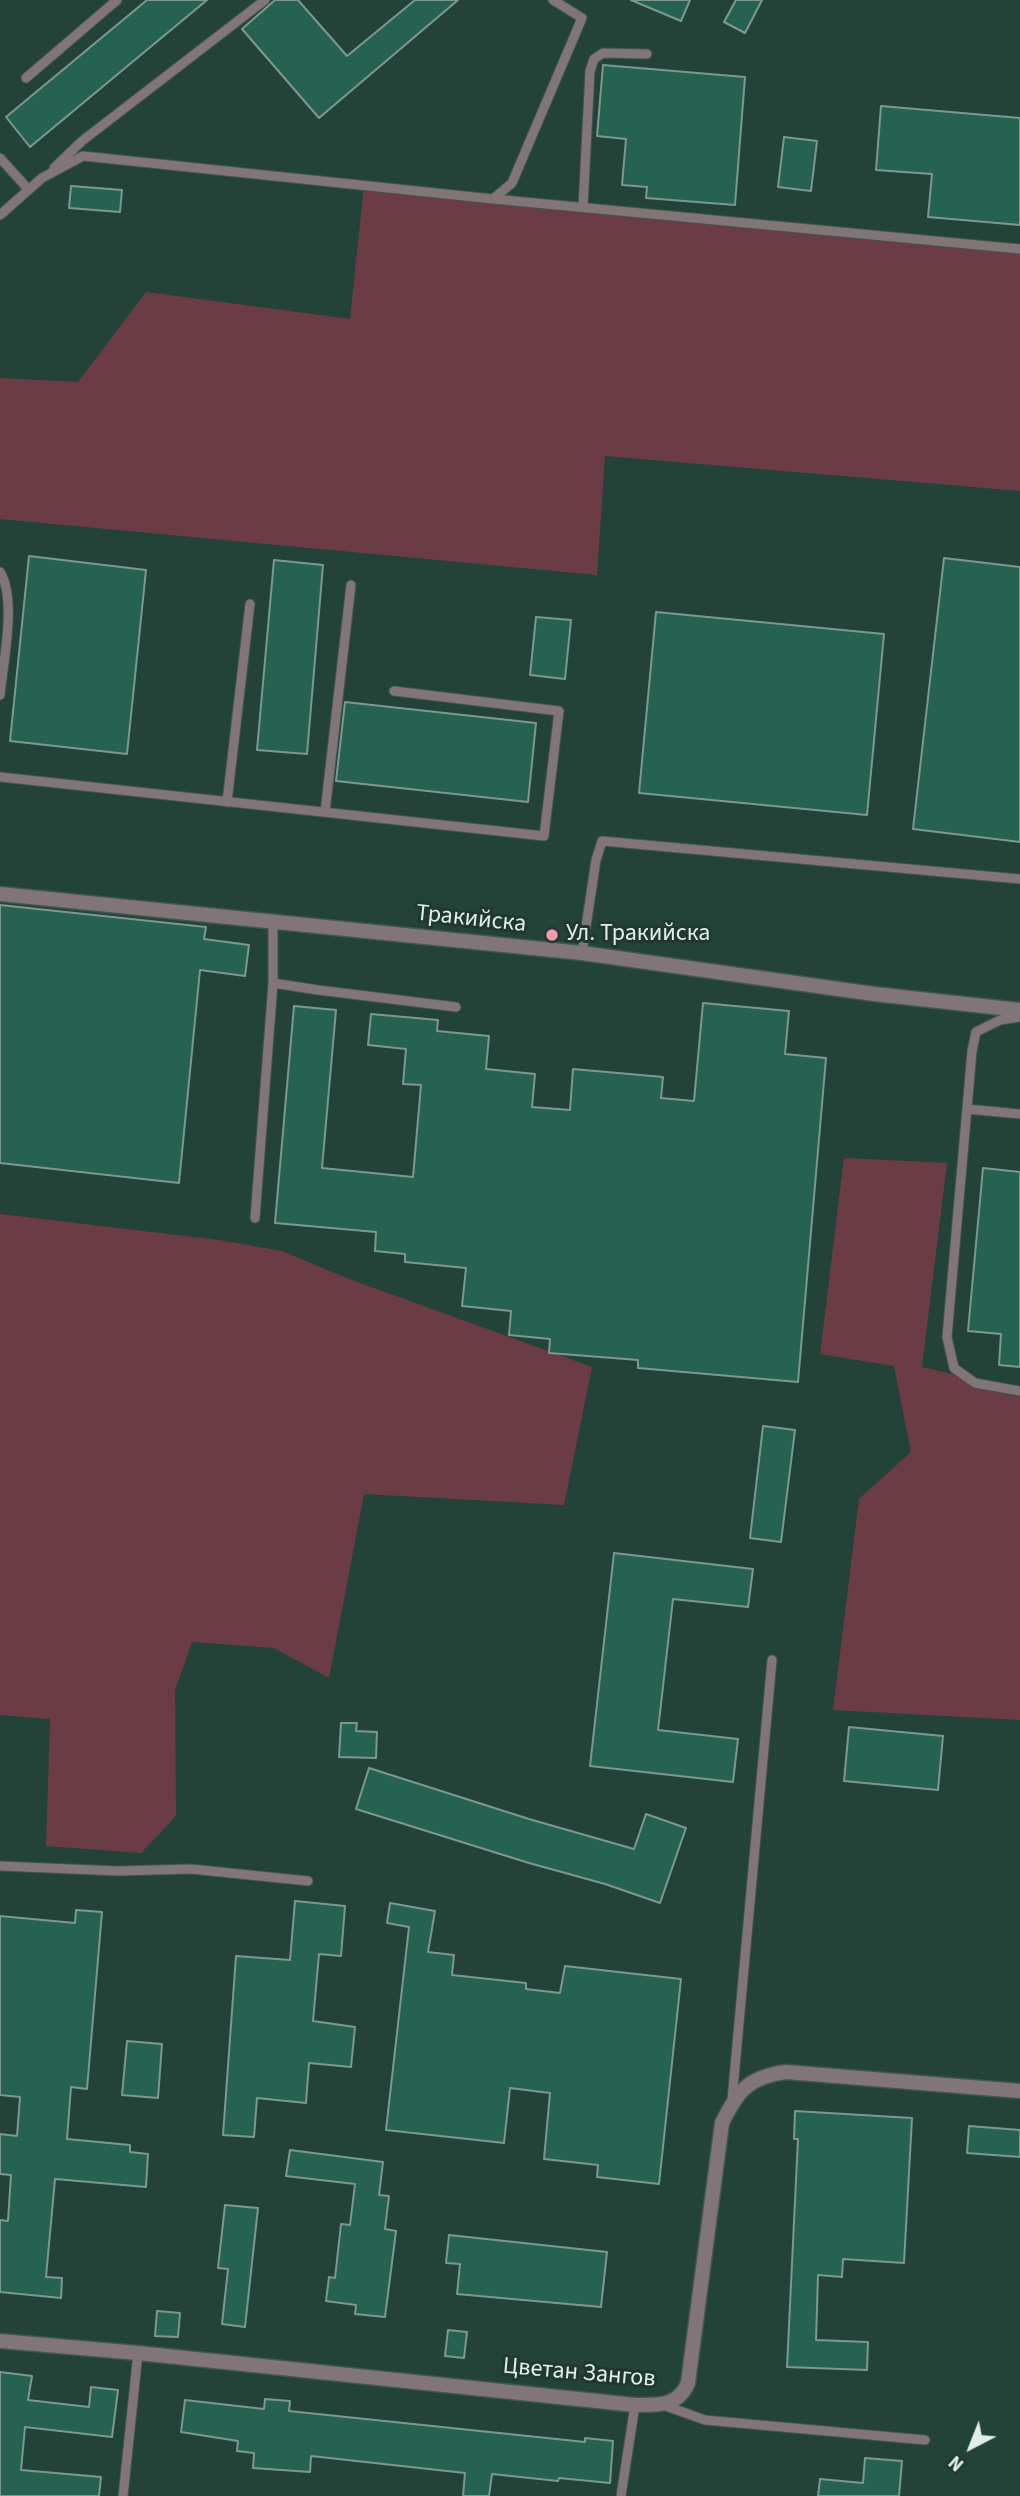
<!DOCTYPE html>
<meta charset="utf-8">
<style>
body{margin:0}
#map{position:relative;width:1020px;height:2496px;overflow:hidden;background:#213831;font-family:"Source Sans 3",sans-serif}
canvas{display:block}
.north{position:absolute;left:936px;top:2412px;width:70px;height:70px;-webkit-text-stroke:5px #213831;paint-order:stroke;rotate:222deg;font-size:19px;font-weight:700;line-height:28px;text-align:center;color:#e1efea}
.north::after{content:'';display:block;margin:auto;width:24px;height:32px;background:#e1efea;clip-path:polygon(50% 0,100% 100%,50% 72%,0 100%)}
</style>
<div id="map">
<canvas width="1020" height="2496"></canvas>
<div class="north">N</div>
</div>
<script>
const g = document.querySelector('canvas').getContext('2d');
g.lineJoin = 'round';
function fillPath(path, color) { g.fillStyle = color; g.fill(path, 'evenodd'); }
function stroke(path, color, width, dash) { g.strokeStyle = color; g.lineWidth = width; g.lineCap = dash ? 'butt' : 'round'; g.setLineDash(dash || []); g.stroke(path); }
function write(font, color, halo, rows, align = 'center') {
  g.font = font + ' "Source Sans 3",sans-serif'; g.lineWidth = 6; g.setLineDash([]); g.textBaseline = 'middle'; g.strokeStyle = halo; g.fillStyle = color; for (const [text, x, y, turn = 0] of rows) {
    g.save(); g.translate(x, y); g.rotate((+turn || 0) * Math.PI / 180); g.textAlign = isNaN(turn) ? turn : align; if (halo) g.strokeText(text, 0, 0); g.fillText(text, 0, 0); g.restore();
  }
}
const built = new Path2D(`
 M0,0H1020V2496H0Z`);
const green = new Path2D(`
 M364,185L1020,249V491L605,456L597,575L0,519V378L78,382L146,292L350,319Z
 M844,1158L947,1163L922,1367L1020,1390V1720L833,1710L859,1499L911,1452L894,1366L820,1354Z
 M0,1214L219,1240L282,1251L349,1279L592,1367L564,1505L364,1494L329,1678L274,1648L192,1642L175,1690L176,1816L141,1853L46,1846L50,1719L0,1715Z`);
const building = new Path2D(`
 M147,0H207L30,147L6,117Z
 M275,0H298L347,56L415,0H458L319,118L242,29Z
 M631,0H690L681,21Z
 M736,0H762L745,33L724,22Z
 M603,65L745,77L735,205L646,198L647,187L622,185L626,139L597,136Z
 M881,106L1020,118V225L928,217L932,174L876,170Z
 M784,137L817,141L811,191L778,187Z
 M71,186L122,190L120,212L69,208Z
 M29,556L146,570L127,754L10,741Z
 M944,558L1020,567V842L913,829Z
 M274,560L323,565L307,754L257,750Z
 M656,612L884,634L867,815L639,793Z
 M536,617L571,620L565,679L530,675Z
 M345,702L536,723L528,802L336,781Z
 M0,905L206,927L204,939L249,945L245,976L200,970L179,1183L0,1163Z
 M703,1003L789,1011L785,1054L826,1058L798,1382L638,1368V1360L549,1353L550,1339L509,1335L511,1311L462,1306L466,1268L405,1262V1254L375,1251L376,1232L275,1223L294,1006L336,1010L322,1168L413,1177L421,1085L403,1084L406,1049L368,1045L371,1014L438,1020L437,1031L489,1036L486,1069L535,1074L532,1107L570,1110L573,1069L663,1077L661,1098L694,1101Z
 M983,1168L1020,1172V1367L999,1365L1001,1334L968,1331Z
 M763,1426L795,1430L781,1542L750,1538Z
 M614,1553L753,1569L748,1607L673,1599L658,1730L738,1739L733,1782L590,1766Z
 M341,1723H357L356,1731L377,1732L376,1758L339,1757Z
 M849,1727L943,1736L938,1790L844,1781Z
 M369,1768L529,1819L634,1849L646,1814L686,1828L660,1903L605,1884L529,1863L356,1809Z
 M295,1901L345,1906L341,1956L319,1954L313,2021L355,2027L351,2067L309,2063L306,2103L257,2098L254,2137L223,2135L236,1956L290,1960Z
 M390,1903L435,1911L428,1952L454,1955L452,1975L526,1983V1989L560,1993L565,1966L681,1979L659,2184L597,2177L598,2165L544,2159L550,2093L510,2088L504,2143L386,2130L409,1927L387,1923Z
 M76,1910L102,1912L87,2089L71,2087L67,2139L130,2145V2152L148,2154L146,2187L55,2179L46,2277L62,2278L61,2298L0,2292V2220L8,2221L11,2175L0,2174V2134L17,2136L20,2097L0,2095V1916L75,1923Z
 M127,2041L162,2044L158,2098L122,2095Z
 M795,2111L912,2118L904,2263L843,2259L842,2277L818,2275L816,2340L868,2342L867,2370L787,2367L798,2139H794Z
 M969,2126L1020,2130V2157L967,2153Z
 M290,2150L383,2162L379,2195L389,2196L385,2229L396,2231L385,2317L355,2314L356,2305L326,2301L329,2277L335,2278L341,2224L350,2225L355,2184L286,2176Z
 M225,2205L258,2208L245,2327L222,2324L228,2269L218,2268Z
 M449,2235L607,2252L601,2307L457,2294L460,2264L446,2263Z
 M157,2311L180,2313L178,2337L155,2336Z
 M448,2330L467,2332L464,2358L445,2356Z
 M0,2372L32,2376L28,2400L89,2407L91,2387L118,2390L112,2437L25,2427L21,2470L101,2477L99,2496H0Z
 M265,2399L290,2401L289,2411L585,2442V2438L613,2441L610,2483L559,2478L558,2481L492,2474L489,2496H463L465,2473L311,2456L310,2472L253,2468L254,2453L237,2451L238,2441L181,2432L185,2400L264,2409Z
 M865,2458L902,2461L899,2496H818L820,2479L863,2483Z`);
const service = new Path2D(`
 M26,78L117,0
 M0,158L29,190
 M54,168L82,141L265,0
 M493,199L1020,249
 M583,207L590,71L594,59L603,53L647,54
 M0,215L42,178L83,156L493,199L512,183L582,18L553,0
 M0,572C17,599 3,663 0,695
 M0,777L544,836L559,711L394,691
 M227,802L250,604
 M325,812L351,585
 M273,922V983L318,990L456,1007
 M582,953L596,860L602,841L1020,879
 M1020,1017L1000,1020L976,1032L972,1051L947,1337L954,1368L975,1383L1020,1391
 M967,1109L1020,1114
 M255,1218L273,983
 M0,1866L118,1871L191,1869L308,1881
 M732,2100L772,1660
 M663,2405L705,2420L925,2440
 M123,2496L138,2353
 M621,2496L635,2405`);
const minor = new Path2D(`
 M0,894L582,953L874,994L1020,1010
 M0,2341L138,2353L635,2405C657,2405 678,2407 688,2383L722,2123C738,2090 749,2077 786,2072L1020,2091`);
const markers = [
 [552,935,7,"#f39aab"]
];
const streetNames = [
 ["Тракийска",471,920,6],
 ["Цветан Зангов",579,2374,5]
];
const poiNames = [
 ["Ул. Тракийска",566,935]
];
fillPath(built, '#234339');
fillPath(green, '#6c3c46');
fillPath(building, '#266252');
stroke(building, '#7e988f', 2);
stroke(service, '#40554f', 11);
stroke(minor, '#40554f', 17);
stroke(service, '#817577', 9);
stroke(minor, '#817577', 14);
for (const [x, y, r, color] of markers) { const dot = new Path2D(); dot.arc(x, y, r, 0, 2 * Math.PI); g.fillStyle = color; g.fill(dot); stroke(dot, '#213831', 2.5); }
write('24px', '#e1efea', '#213831', streetNames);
write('24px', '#e1efea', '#213831', poiNames, 'left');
</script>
